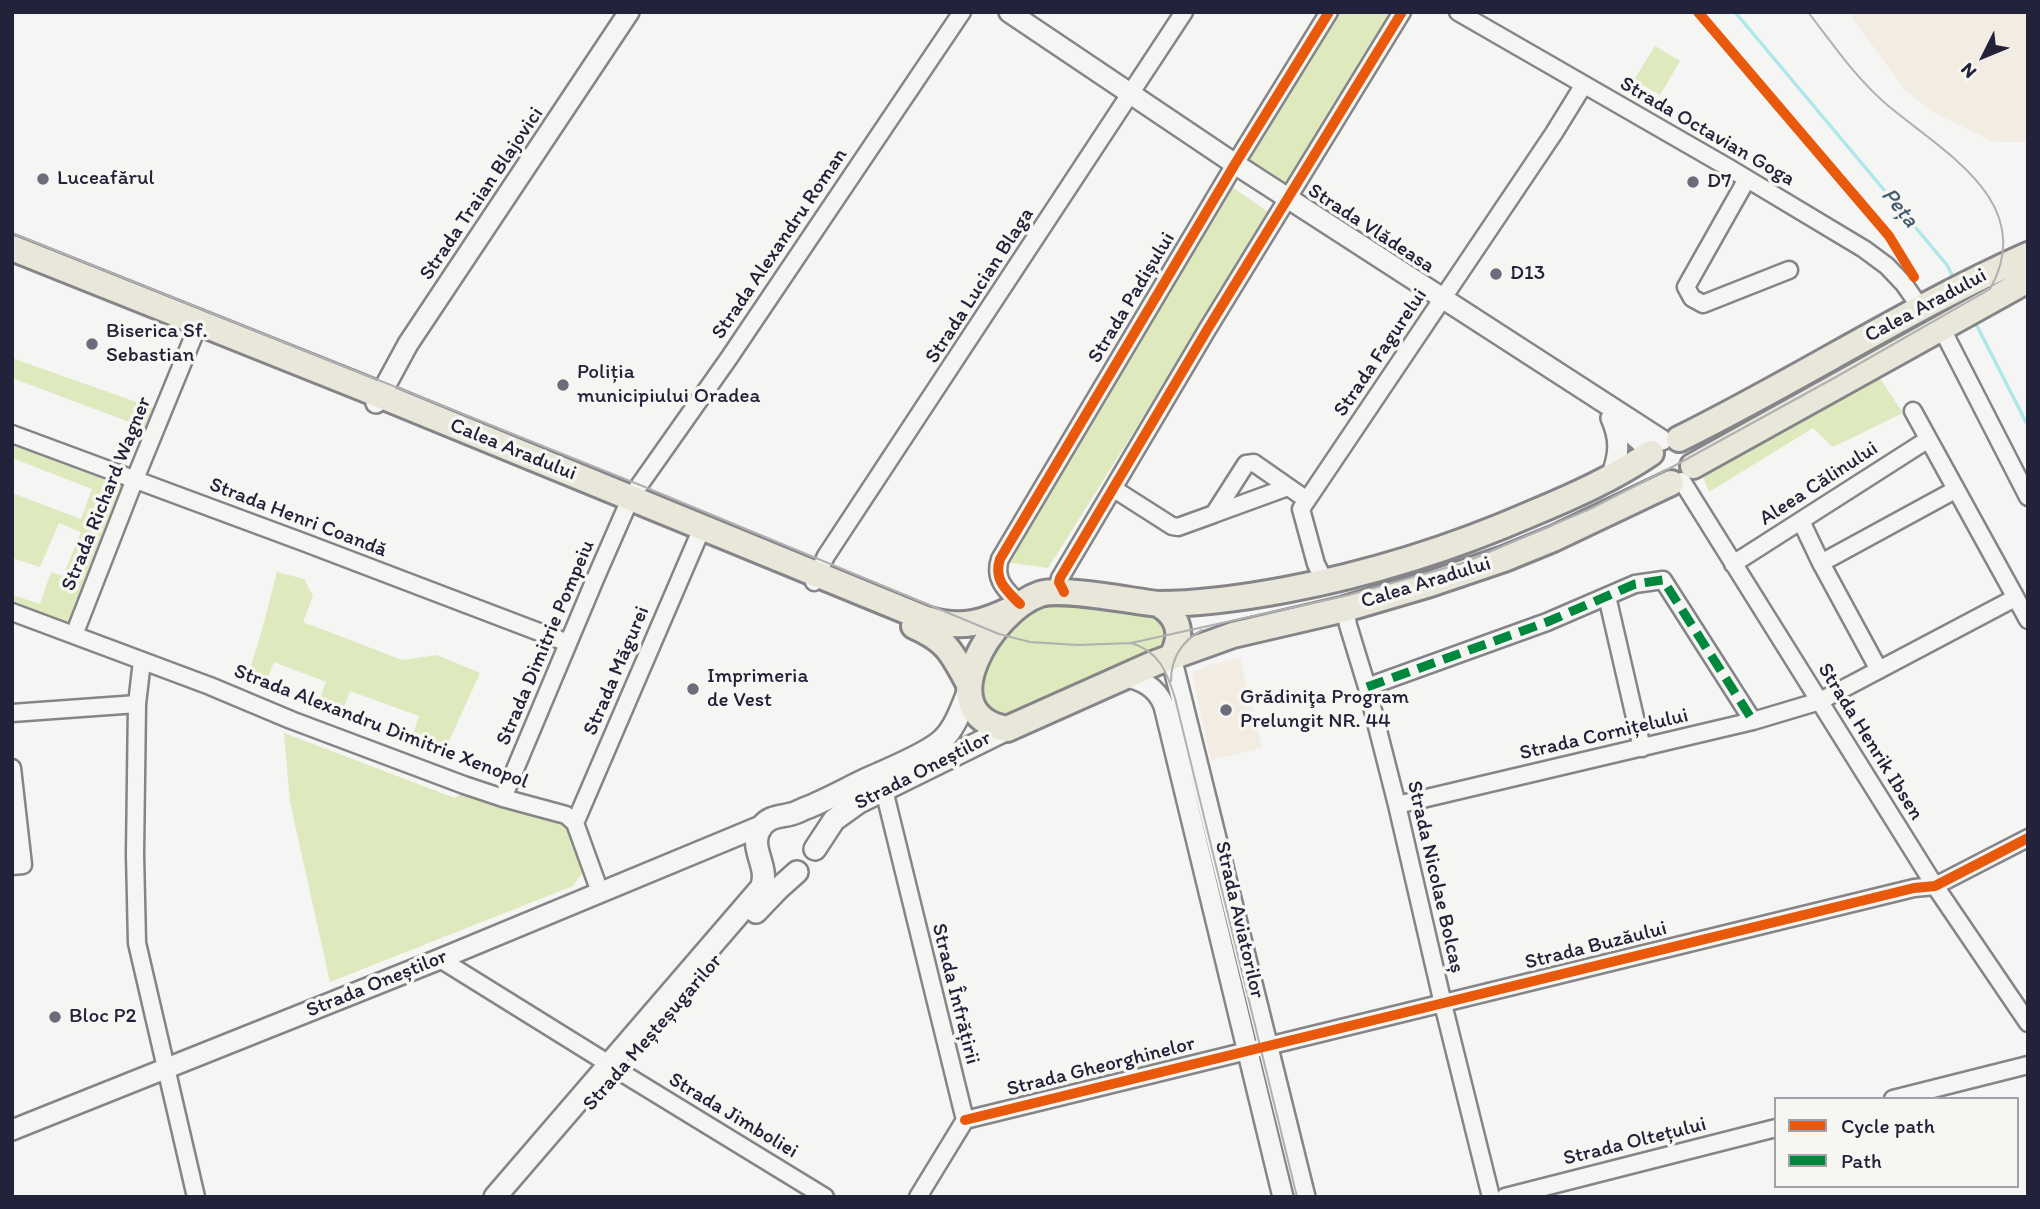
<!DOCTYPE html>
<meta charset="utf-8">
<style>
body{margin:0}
#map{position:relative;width:2040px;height:1209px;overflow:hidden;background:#f5f5f3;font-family:Itim,sans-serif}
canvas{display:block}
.frame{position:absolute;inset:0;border:14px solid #22223b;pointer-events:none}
.legend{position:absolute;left:1774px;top:1097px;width:245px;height:91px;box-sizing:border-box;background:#f6f6f2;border:2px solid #a1a1a9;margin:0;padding:9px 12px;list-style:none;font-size:21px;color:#22223b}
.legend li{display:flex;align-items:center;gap:14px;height:35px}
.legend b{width:35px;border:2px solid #a1a1a9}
.north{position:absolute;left:1949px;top:21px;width:70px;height:70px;-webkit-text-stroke:5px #f6f6f2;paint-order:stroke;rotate:227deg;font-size:19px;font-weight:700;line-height:28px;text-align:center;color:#22223b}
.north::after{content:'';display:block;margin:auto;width:24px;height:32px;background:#22223b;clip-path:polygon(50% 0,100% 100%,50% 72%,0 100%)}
</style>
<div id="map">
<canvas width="2040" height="1209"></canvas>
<div class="frame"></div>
<ul class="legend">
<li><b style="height:9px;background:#e8590c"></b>Cycle path</li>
<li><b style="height:9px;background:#00873e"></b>Path</li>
</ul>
<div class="north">N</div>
</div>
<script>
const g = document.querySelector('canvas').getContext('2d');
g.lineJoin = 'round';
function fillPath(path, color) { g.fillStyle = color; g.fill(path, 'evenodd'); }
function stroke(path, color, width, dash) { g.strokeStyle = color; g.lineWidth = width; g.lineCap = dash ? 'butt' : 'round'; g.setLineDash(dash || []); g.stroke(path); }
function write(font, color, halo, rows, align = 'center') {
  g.font = font + ' Itim,sans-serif'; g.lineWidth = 7; g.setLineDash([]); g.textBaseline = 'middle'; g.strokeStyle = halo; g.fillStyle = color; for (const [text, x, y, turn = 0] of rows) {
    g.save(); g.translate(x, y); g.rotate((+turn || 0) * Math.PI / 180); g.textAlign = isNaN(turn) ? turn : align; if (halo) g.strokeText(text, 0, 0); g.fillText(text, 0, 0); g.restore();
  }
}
const built = new Path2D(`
 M1848,12H2028V142H1994L1932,112L1905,90Z
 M1240,658L1262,748L1211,760L1192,673L1209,665Z`);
const green = new Path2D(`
 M1329,12H1402L1288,198L1235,164Z
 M1655,46L1680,61L1660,95L1634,80Z
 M1232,187L1271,214L1048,568L1004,562Z
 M12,358L156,409L148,429L12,378Z
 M1871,365L1903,413L1833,447L1813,428L1709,492L1702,475Z
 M12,434L135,479L74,635L12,612V595L40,604L51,572L63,576L81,532L59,523L40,567L12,558V493L81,519L92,489L12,458Z
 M277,572L304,579L313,596L303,622L402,660L437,655L480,673L444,752L410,743L419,716L350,691L340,717L316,709L326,682L274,662L263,689L245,685L262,630Z
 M1054,605L1156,615L1167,627L1169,642L1161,653L1005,715L996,714L987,704L981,679L1000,638L1024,617L1039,609Z
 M284,733L455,798L466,790L567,824L583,872L573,886L330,982L290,802Z`);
const stream = new Path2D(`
 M1735,12L1947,265L1955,281
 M1974,320L2028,426`);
const minor = new Path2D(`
 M1458,12L1729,168L1864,249L1887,266L1904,284L1920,307
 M1747,179L1686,287L1692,298L1703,304L1789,270
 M1942,329L2028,497
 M1913,411L2028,620
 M12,434L303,542L568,643
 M1682,481L1935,886L2028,1023
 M1114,489L1172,526L1178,527L1214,514L1246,464L1254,463L1307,500
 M1214,514L1288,487
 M1801,521L1821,563L1879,670
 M1821,563L1955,490
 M1733,564L1927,440
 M814,582L826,556L1184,12
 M1325,582L1316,564L1301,509L1554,133L1583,86
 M1064,592L1059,582L1060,578L1207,330L1402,12
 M1607,596L1642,748
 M1020,604C1007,591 993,580 1000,559L1235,164L1329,12
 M1345,609L1348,625L1367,687L1397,805L1443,1004L1491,1197
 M12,612L210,686L291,720L464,785L503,798L566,815L575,823L600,892
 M74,635L135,479L199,323
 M1367,687L1547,622L1635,584L1663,580L1753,721
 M137,704L135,854L137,943L196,1197
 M12,713L137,704L142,661
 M12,768L23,865L12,866
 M884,790L965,1120L918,1197
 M503,798L596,577L631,497L729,358L962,12
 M1397,805L1753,721L1820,701L2015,598
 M575,823L699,535
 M440,959L609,1064
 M619,1071L825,1197
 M1893,1099L2028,1065
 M965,1120L1914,888L1935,886L2028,838
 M1505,1197L1776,1128`);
const tertiary = new Path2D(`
 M1009,12L1235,164L1662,440
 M376,403L408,344L629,12
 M1617,421L1651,451
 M1611,477C1619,456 1621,440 1611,418
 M1171,657L1305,1197
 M1123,676C1142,680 1157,687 1164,706L1283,1197
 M12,1130L440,959L763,825`);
const secondary = new Path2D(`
 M815,849L834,820L859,802L1007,729
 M756,912L778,889L797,872
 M495,1197L761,888C771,866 746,847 762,826C770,816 780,817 791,814C796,813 801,810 806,808C829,799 851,786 874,776C893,767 925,755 941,741C955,729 962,707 969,690`);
const primary = new Path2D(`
 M12,248L360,387L926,619C962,630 983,623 1016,607
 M1679,439C1797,381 1907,309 2028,255
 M1693,466L2028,280
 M1158,604C1202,604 1242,598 1285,590C1370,574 1453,548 1533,513C1574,496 1614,478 1651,453
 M914,626C948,641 952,653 969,684
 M1172,656C1183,636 1180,616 1158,604C1131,601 1062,587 1040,594C992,610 927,714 1007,729L1155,663L1233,635L1345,609L1430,584L1504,559L1553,539L1671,483`);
const tram = new Path2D(`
 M12,233L640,485L999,634L1030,642L1078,645L1131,643L1349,595L1463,563L1590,509L1674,466L1836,377L1990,289C2040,201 1938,149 1885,103C1855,77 1832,43 1808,12
 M1131,643C1159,651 1167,672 1175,698L1297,1197
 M1171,681C1171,658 1182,641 1202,630`);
const quiet = new Path2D(`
 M1367,687L1547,622L1635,584L1663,580L1753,721`);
const cycleway = new Path2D(`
 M1698,12L1889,236L1914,277
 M1064,592L1059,582L1060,578L1207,330L1402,12
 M1020,604C1007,591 993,580 1000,559L1235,164L1329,12
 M965,1120L1914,888L1935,886L2028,838`);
const markers = [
 [43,179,7,"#6c6c7b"],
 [1693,182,7,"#6c6c7b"],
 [1496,274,7,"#6c6c7b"],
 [92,344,7,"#6c6c7b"],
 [563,385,7,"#6c6c7b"],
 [693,689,7,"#6c6c7b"],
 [1226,710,7,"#6c6c7b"],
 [55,1017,7,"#6c6c7b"]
];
const streetNames = [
 ["Strada Octavian Goga",1707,132,30],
 ["Strada Traian Blajovici",482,194,-56],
 ["Strada Vlădeasa",1371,229,33],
 ["Strada Alexandru Roman",780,244,-56],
 ["Strada Lucian Blaga",980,286,-57],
 ["Strada Padișului",1132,298,-59],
 ["Calea Aradului",1926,306,-28],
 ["Strada Fagurelui",1381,353,-56],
 ["Calea Aradului",513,450,22],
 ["Aleea Călinului",1819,484,-33],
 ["Strada Richard Wagner",107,494,-68],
 ["Strada Henri Coandă",298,518,21],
 ["Calea Aradului",1426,583,-17],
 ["Strada Dimitrie Pompeiu",546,643,-67],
 ["Strada Măgurei",617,671,-67],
 ["Strada Alexandru Dimitrie Xenopol",381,727,21],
 ["Strada Cornițelului",1604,735,-13],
 ["Strada Henrik Ibsen",1870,742,58],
 ["Strada Oneștilor",923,771,-27],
 ["Strada Nicolae Bolcaș",1435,877,77],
 ["Strada Aviatorilor",1239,920,77],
 ["Strada Buzăului",1596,946,-14],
 ["Strada Oneștilor",377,984,-22],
 ["Strada Înfrățirii",955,994,76],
 ["Strada Meșteșugarilor",653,1033,-49],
 ["Strada Gheorghinelor",1101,1067,-14],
 ["Strada Jimboliei",733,1116,31],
 ["Strada Oltețului",1635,1142,-14]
];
const poiNames = [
 ["Luceafărul",57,179],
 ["D7",1707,182],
 ["D13",1510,274],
 ["Biserica Sf.",106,332],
 ["Sebastian",106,356],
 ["Poliția",577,373],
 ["municipiului Oradea",577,397],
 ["Imprimeria",707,677],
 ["de Vest",707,701],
 ["Grădiniţa Program",1240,698],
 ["Prelungit NR. 44",1240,722],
 ["Bloc P2",69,1017]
];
const waterNames = [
 ["Peța",1899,208,50]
];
fillPath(built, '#f3ece3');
fillPath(green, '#dee9be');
stroke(stream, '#aee7ea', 3.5);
stroke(minor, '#858589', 21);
stroke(tertiary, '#858589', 24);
stroke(secondary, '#858589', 26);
stroke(primary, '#858589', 30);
stroke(minor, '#f5f5f3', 16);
stroke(tertiary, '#f5f5f3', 19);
stroke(secondary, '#f5f5f3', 21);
stroke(primary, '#e9e7da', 24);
stroke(tram, '#b0b0b2', 2);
stroke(quiet, '#00873e', 9, [18, 9]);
stroke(cycleway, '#e8590c', 10);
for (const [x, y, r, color] of markers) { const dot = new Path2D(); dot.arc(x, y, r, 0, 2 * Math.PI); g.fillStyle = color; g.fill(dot); stroke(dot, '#f6f6f2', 2.5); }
write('21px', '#22223b', '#f6f6f2', streetNames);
write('21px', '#22223b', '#f6f6f2', poiNames, 'left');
write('italic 23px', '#435b6e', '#f6f6f2', waterNames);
</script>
